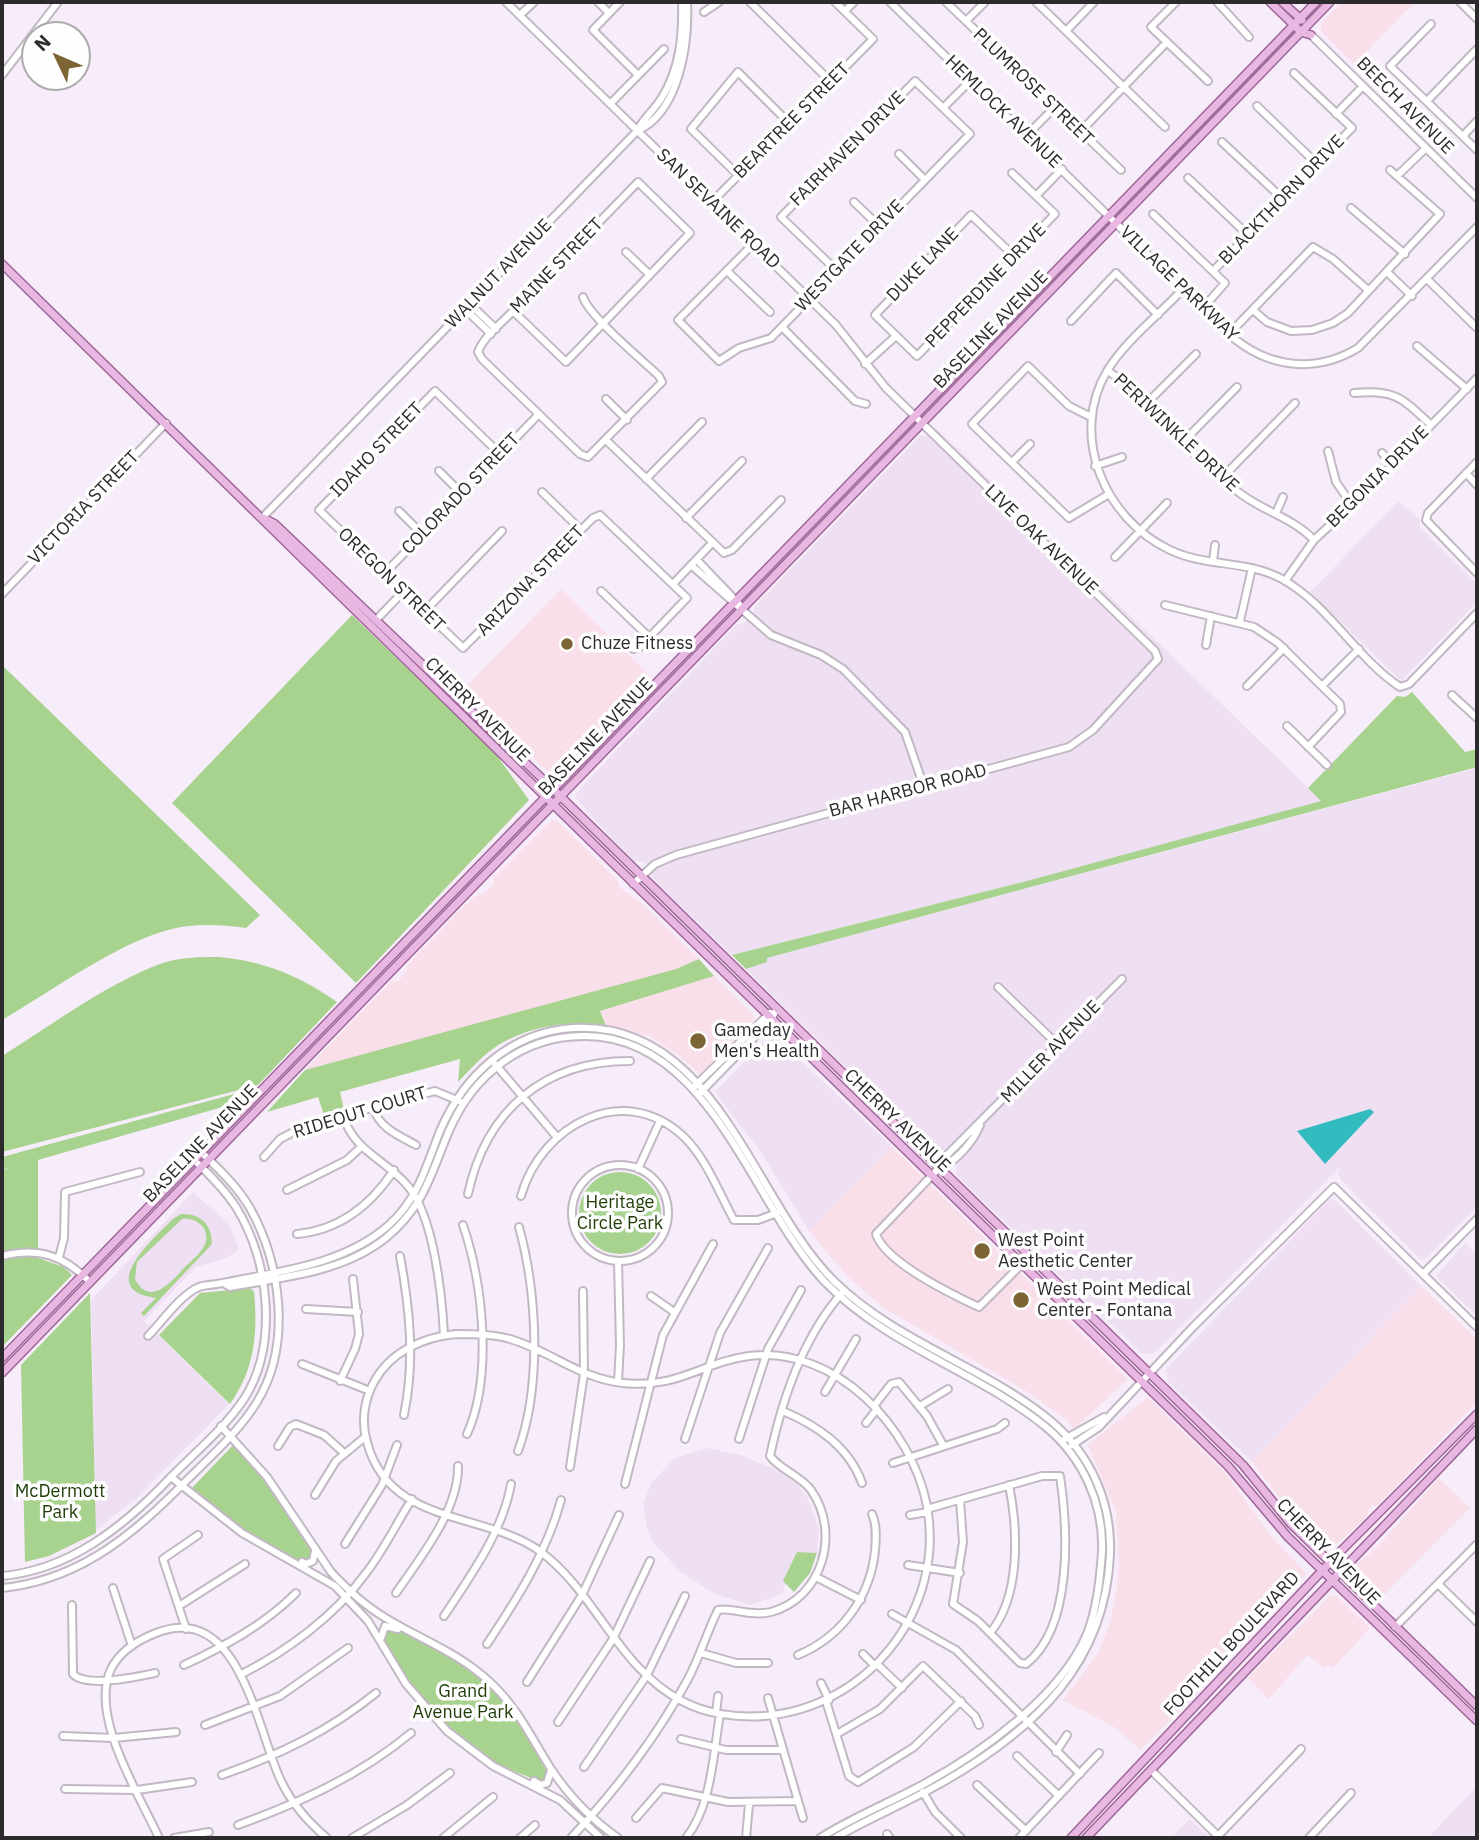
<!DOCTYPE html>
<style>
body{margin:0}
#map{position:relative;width:1479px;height:1840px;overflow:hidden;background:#f7edfa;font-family:"IBM Plex Sans",sans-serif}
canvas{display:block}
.frame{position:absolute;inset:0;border:4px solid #2d2a2e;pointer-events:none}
.north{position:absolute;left:21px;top:21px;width:70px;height:70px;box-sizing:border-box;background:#fefefe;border:2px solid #aaa9ab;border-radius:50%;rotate:314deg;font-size:19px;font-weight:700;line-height:28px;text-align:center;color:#2d2a2e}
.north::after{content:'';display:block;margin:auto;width:24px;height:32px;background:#7c6434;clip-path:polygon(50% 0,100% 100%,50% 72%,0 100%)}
</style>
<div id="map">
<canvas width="1479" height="1840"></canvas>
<div class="frame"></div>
<div class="north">N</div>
</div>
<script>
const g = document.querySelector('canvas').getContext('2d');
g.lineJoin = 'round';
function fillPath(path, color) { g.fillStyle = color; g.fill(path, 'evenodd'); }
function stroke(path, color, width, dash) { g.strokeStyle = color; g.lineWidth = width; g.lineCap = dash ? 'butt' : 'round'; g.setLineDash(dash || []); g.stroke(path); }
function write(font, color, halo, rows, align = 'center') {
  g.font = font + ' "IBM Plex Sans",sans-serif'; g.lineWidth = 7; g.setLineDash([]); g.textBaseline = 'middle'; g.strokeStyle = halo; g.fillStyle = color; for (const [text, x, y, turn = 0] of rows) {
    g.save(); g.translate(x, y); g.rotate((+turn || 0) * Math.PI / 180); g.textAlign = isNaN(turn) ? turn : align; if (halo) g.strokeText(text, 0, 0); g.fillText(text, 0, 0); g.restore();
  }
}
const commercial = new Path2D(`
 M1342,2H1415L1354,64L1321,31V23Z
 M561,589L650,676L628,697H623L604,723L557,770L548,772L462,691Z
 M552,820L557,821L619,882V887L642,903L699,959L676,969L305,1070L392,981H398L407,971V966L457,913L475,896L484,894L494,884L493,878Z
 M714,976L753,1014L754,1019L700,1074L680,1056L649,1036L606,1026L600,1011Z
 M891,1146L1128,1379L1074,1429L1067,1420L1026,1391L884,1308L849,1278L809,1231Z
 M1421,1286L1477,1339V1402L1377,1506L1373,1505L1367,1511L1369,1515L1364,1520L1336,1544L1320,1543L1295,1518L1252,1462Z
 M1148,1397L1226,1474L1271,1536L1307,1574L1243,1645L1228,1655L1204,1687L1140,1750L1116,1728L1063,1700L1099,1652L1111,1619L1117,1586L1119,1558L1116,1511L1088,1445Z
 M1439,1478L1470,1508L1379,1600L1356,1574L1355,1566L1376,1548Z
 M1330,1596H1336L1370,1628L1333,1668L1329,1664L1325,1668L1307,1655L1269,1699L1248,1678Z`);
const built = new Path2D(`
 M935,427L1322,801L1027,881L732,955L655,881L645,862L634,861L602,828L576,798V793L736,625L744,623L754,613L755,606L920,436H927Z
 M1399,501L1420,520V527L1477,584V602L1403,679H1399L1310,592Z
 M1477,768V1206L1425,1260H1421L1341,1180L1338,1175L1340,1167L1153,1354L1141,1353L957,1176L956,1164L943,1151H931L746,969L767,962V958Z
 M772,1033L891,1146L809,1231L762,1154L715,1092Z
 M193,1192L229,1224L239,1249L227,1258L196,1267L144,1321L229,1404L136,1499L96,1530L91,1300Z
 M1330,1199L1335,1200L1421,1286L1252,1462L1167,1381L1166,1369Z
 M1465,1243L1477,1255V1316L1436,1276Z
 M708,1448L741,1455L776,1470L798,1485L807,1497L819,1528L817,1553L797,1552L784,1582L786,1583L782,1594L751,1605L715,1594L682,1573L653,1543L647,1529L643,1504L652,1482L675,1458Z
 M1477,1786V1838H1428Z
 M1190,1819L1210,1838H1171Z`);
const green = new Path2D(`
 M352,615L495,753L529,800L356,983L172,803Z
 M2,665L260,915L246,928C221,925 197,923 172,929C120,941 50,992 2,1020Z
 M1412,692L1465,752L1477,749V767L767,958V962L746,969L732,955L1027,881L1321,801L1308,788L1397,696L1405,697Z
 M219,957C264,961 300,976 337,1002L258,1085L2,1152V1056C50,1026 108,983 160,964C179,957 199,957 219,957Z
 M699,959L714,976L600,1011L606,1026C571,1019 524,1027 494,1048C481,1057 469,1071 458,1082L460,1059L340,1092L344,1110L324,1115L318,1097L267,1112L305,1070L676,969Z
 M256,1088L230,1110L226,1106L38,1160V1258L64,1267L72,1275L2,1347V1171L9,1168L2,1170V1157Z
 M579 1213a41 41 0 1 1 82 0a41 41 0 1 1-82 0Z
 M181,1214C201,1213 212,1225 212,1244L144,1316L141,1313L156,1298C94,1290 155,1237 173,1219ZM182,1219C195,1217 209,1227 206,1241C204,1251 192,1260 185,1267C172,1281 150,1308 135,1279L137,1262Z
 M249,1288L254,1291C258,1333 255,1369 230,1404L159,1335L200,1293Z
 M90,1293L96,1533L49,1556L25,1562L21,1365Z
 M234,1444L286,1508L313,1553L308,1561C280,1561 214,1508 190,1490Z
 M797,1552L817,1553L810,1573L794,1592L783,1581Z
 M392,1627C402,1632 413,1634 423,1639C470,1661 510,1702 535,1747C540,1756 549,1766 548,1777L544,1781C536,1782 531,1778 524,1775C458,1751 415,1697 383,1637L385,1630Z`);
const water = new Path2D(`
 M1370,1109L1374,1112L1325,1164L1297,1131Z`);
const minor = new Path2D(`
 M506,2L836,325L886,388L1155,651L1158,659L1093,730L1069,747L676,855L655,864L633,884
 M598,2L609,13
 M620,2L593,30L638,75
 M750,2L831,82
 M890,2L1229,334C1267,368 1315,374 1358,348L1477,227
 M946,2L1121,170
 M1036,2L1165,127
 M1176,2L1151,27L1208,81
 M1217,2L1249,37
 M1460,2L1477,19
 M845,11L854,2
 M704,12L719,2
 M520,15L534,2
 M966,21L985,2
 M1431,24L1390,66L1477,150
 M1066,31L1094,2
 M1311,35L1477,198
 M2,75L58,2
 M1427,101L1477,49
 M610,104L664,49
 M1257,106L1317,164
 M943,108L971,80
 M1336,114L1362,87
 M637,131C680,112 689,42 687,2
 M1080,132L1167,42
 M1027,135L1054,108
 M1463,136L1477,121
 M1222,142L1283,199
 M899,154L925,180
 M1012,173L1055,214L917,356L875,315L971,215L1014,256
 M1398,175L1425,149
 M739,176L691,129L738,72L790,124
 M1188,178L1248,235
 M1036,196L1062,169
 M854,202L880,227
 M711,203L873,39L835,2
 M1351,208L1405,254
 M1153,214L1225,283L1203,308
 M753,244L678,320L719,361L739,348L771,338L970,134L915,81L781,217L837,271
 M626,252L650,275
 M727,271L770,312
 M1213,271L1352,128L1294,73
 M1387,272L1412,296
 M1427,279L1477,328
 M1183,289C1158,316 1126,340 1107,371C1069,435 1104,519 1170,550C1205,567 1248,560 1282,579C1329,605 1356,658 1400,687L1409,684L1477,613
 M470,304L496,329
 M465,309L491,334
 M1253,310L1267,322L1291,331L1312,330L1333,323L1348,313L1440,214L1390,170
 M513,311L566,362L690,233L638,182L513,311C502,323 484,336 478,352L482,359L580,454L588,457L662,382L659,376C642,360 589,316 583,297
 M1071,321L1116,273L1158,315
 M782,327L855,401L866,404
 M1229,334L1313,247L1333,259L1368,290
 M1417,346L1467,389
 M865,364L896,336
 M1108,371L1124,382C1162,419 1198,463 1241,494C1265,512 1293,518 1314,540
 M1354,393C1395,389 1402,398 1431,425
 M606,399L627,420
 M1146,404L1196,354
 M1091,417L1069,406L1028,366L972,424L1069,518L1109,494
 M607,441L724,553L732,550L781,500
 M1184,441L1237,387
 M1328,451L1336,482L1352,505
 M1382,453L1393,464
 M500,454L435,391L319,510L463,648L593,518L600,515L687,598L640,647L633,649
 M1012,462L1030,444
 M1477,462L1428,513L1426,520L1477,573
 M1095,466L1122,457
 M439,471L461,493
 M1466,473L1477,485
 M1222,478L1295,403
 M646,479L702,422
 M542,492L581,530
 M399,511L422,534
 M1276,513L1283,497
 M262,518L637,131C643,119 654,110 661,99C680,69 683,36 682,2
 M686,518L742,461
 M1115,557L1167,503
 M697,560L739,604
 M1213,561L1215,545
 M691,565L771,635L821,655L843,669L905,732L924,787
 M384,574L539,414
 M1285,581L1314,540L1367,491L1477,378
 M673,584L712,543
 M601,591L649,637
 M2,594L166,423
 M1165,605L1254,627L1278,643L1340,704L1341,712L1308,747
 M424,612L502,531
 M376,620L403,592
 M1240,621L1252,568
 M1206,645L1211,616
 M1247,686L1284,648
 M1322,686L1359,649
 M1452,695L1477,718
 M1287,726L1327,765
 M998,987L1058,1045
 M495,1064L556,1136
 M695,1086L770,1013
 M700,1093L771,1020L776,1010
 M373,1107C379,1128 398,1135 416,1145
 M343,1115C353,1151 385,1159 407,1185C434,1215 442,1296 444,1335
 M264,1157L280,1139L305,1126L435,1091L459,1101
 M572 1213a48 48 0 1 1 96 0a48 48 0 1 1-96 0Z
 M939,1168C955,1163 974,1141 980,1125
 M638,1169L660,1121
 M287,1190L347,1160L361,1147
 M468,1194C486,1110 544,1061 630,1061
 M521,1196C541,1125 624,1080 684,1137C706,1158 719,1193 734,1220H758L777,1213
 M463,1225C483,1284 493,1376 467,1434
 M297,1234C340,1230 371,1205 394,1170
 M2,1256C39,1247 63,1255 90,1282
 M400,1256C410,1310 415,1361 404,1415
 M59,1257L64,1238L65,1192L140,1172
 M1022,1264L979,1307C953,1295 885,1262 876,1234L939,1168L942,1160L1122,979
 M1423,1274L1477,1219
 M223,1283L230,1287C283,1277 343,1273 387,1237C425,1205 431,1173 449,1131C473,1075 522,1036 584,1036C710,1035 752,1205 824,1281C888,1347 976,1370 1046,1427C1083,1458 1104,1504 1102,1552C1100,1579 1097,1608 1087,1634C1061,1696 981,1753 924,1784C889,1803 853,1817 820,1838
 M651,1296L674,1312
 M306,1309L358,1312
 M456,1334C474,1334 493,1334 510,1339C551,1351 578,1378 623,1383C679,1389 702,1362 749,1356C836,1345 912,1428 927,1506C946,1610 867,1708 764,1716C737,1718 706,1714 682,1701C618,1668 596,1593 541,1552C486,1511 389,1527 367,1442C361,1422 364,1400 374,1382C390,1352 423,1337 456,1334Z
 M148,1336C162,1322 180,1295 199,1287C204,1285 211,1285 217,1284C274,1272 344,1266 390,1224C419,1197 426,1166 440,1131C464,1075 511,1032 573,1028C717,1020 752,1201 835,1282C898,1343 984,1366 1051,1421C1091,1455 1112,1502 1110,1555C1105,1664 1035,1729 945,1781C909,1802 871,1817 835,1838
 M302,1364L370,1391
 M340,1381L355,1349L359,1334L353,1279
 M618,1382L620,1345L618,1261
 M825,1392L856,1339
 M874,1406L891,1384L899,1382L927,1416L943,1445
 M920,1406L948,1389
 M783,1411C818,1426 849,1447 862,1483
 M866,1423L877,1409
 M221,1426L267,1477L331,1572C347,1589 364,1605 384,1617C423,1641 459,1652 493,1685C519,1710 532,1739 551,1769C569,1796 591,1819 618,1838
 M685,1439L720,1333L768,1248
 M739,1439L768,1349L801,1290
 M1065,1439L1104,1417
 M1072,1445L1099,1427L1193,1327L1334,1187L1477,1327
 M278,1446L290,1427L296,1424L324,1435L344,1453
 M518,1451C542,1385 537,1293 519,1227
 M893,1463L997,1429L1005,1423
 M570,1467L584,1374L583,1291
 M171,1477L242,1533L335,1586L368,1621L406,1684L447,1731L493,1766L560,1800L601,1838
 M625,1484L663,1335L713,1244
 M315,1495L336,1461L365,1437
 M927,1509L1042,1476H1060C1068,1530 1073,1627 1026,1664L1020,1663L978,1621L953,1604L963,1542L960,1500
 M910,1515L928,1512
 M345,1544L382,1485L397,1445
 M302,1562L306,1564L313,1561L315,1551
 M908,1565L960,1573
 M2,1576C69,1570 123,1527 168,1480C193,1454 224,1429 244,1399C279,1344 269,1261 236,1207C224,1189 209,1174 194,1160
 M816,1577L861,1600
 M1438,1584L1477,1622
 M2,1588C73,1581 126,1541 175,1492C202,1464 237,1435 257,1402C292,1345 281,1264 250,1208C237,1186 219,1169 201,1152
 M113,1588L132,1646
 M396,1593C420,1558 459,1510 458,1466
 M72,1605L73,1674C86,1688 136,1677 155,1673
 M179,1606L245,1564
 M892,1614L956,1650L1080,1774
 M444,1616C470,1577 503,1531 511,1484
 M1395,1627L1477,1544
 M186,1629L163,1559L198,1535
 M990,1633C1021,1596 1018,1530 1009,1485
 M381,1638L385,1626L398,1629
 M487,1644C517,1599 547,1552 561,1500
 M701,1653L736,1663H768
 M863,1654L875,1666
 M798,1655C841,1637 870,1598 875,1551C876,1539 877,1525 872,1514
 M877,1664L902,1688
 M184,1665C225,1646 264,1625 296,1593
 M240,1675C287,1651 335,1616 366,1573C384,1550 396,1524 412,1499
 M527,1682L582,1595L619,1515
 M821,1683L829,1700
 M768,1698L803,1818
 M826,1701L849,1776L858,1782L914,1747L961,1701
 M716,1713L718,1696
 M558,1722L613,1639L650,1561
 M205,1725L280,1696L348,1648
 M837,1734L880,1709L923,1666L975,1716L979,1725
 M63,1736L114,1738L176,1732
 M681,1739L726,1750H782
 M1056,1752L1067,1735
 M1017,1756L1059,1796
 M584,1767L647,1675L685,1596
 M1151,1770L1219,1837
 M222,1775C279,1755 329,1731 376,1693
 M534,1781L541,1785L547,1783L551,1770
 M977,1785L1026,1831
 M65,1789L137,1790L192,1782
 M923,1792L935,1812L961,1838
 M636,1818L662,1788L728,1802L797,1801
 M238,1825C301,1802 359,1776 411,1733
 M887,1834L890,1838
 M1218,1836L1301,1749
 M159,1838C139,1794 89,1716 111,1669C120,1651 138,1640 156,1633C240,1600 257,1731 281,1781C292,1804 308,1822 327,1838
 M174,1838L209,1832
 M352,1838L407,1805L450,1773
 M443,1838L493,1797
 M520,1838L535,1825
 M571,1838C617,1789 656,1738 688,1679C700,1656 707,1632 718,1610C732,1607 750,1617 771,1612C823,1598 841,1532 811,1490C800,1475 780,1470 770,1456C782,1400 803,1337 842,1293
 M686,1838C712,1805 713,1755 720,1714
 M746,1838L749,1804
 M1019,1838L1099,1753
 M1309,1838L1351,1793`);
const major = new Path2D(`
 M1270,2L1301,32L1311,35
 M1282,2L1302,20
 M2,264L1228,1466L1288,1537L1477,1721
 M263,518L275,524L552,788L1243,1465L1291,1524L1477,1706
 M2,1358L1316,2
 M2,1373L1330,2
 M1071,1838L1335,1557L1477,1414
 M1086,1838L1477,1429`);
const markers = [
 [567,644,7,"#7c6434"],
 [698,1041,9,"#7c6434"],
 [982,1251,9,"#7c6434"],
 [1021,1300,9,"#7c6434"]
];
const streetNames = [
 ["PLUMROSE STREET",1033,87,44],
 ["BEECH AVENUE",1405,106,45],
 ["HEMLOCK AVENUE",1003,112,44],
 ["BEARTREE STREET",792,121,-45],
 ["FAIRHAVEN DRIVE",848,149,-45],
 ["BLACKTHORN DRIVE",1282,200,-46],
 ["SAN SEVAINE ROAD",718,209,44],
 ["WESTGATE DRIVE",850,256,-46],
 ["DUKE LANE",923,265,-46],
 ["MAINE STREET",557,266,-46],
 ["WALNUT AVENUE",499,274,-46],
 ["VILLAGE PARKWAY",1179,284,44],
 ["PEPPERDINE DRIVE",986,286,-46],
 ["BASELINE AVENUE",991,330,-46],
 ["PERIWINKLE DRIVE",1176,433,43],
 ["IDAHO STREET",377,450,-46],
 ["BEGONIA DRIVE",1378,477,-45],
 ["COLORADO STREET",461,494,-46],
 ["VICTORIA STREET",84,508,-46],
 ["LIVE OAK AVENUE",1041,540,44],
 ["OREGON STREET",391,580,44],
 ["ARIZONA STREET",531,581,-46],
 ["CHERRY AVENUE",477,710,45],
 ["BASELINE AVENUE",596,737,-46],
 ["BAR HARBOR ROAD",908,791,-15],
 ["MILLER AVENUE",1051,1052,-46],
 ["RIDEOUT COURT",360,1113,-17],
 ["CHERRY AVENUE",897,1121,44],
 ["BASELINE AVENUE",201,1144,-46],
 ["CHERRY AVENUE",1328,1552,46],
 ["FOOTHILL BOULEVARD",1232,1644,-47]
];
const poiNames = [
 ["Chuze Fitness",581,644],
 ["Gameday",714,1031],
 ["Men's Health",714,1052],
 ["West Point",998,1241],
 ["Aesthetic Center",998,1262],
 ["West Point Medical",1037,1290],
 ["Center - Fontana",1037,1311]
];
const parkNames = [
 ["Heritage",620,1203],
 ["Circle Park",620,1224],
 ["McDermott",60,1492],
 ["Park",60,1513],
 ["Grand",463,1692],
 ["Avenue Park",463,1713]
];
fillPath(commercial, '#f8dfe9');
fillPath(built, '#efdff2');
fillPath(green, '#a8d38f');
fillPath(water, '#33bcc0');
stroke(minor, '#c2b8c4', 10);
stroke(major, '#9d6697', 10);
stroke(minor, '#fff', 6);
stroke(major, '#e8b7e2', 7);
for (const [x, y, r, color] of markers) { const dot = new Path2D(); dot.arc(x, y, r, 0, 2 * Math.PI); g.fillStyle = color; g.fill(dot); stroke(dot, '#fefefe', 2.5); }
write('18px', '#2d2a2e', '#fefefe', streetNames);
write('18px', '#2d2a2e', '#fefefe', poiNames, 'left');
write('18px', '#1f3c07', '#fefefe', parkNames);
</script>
